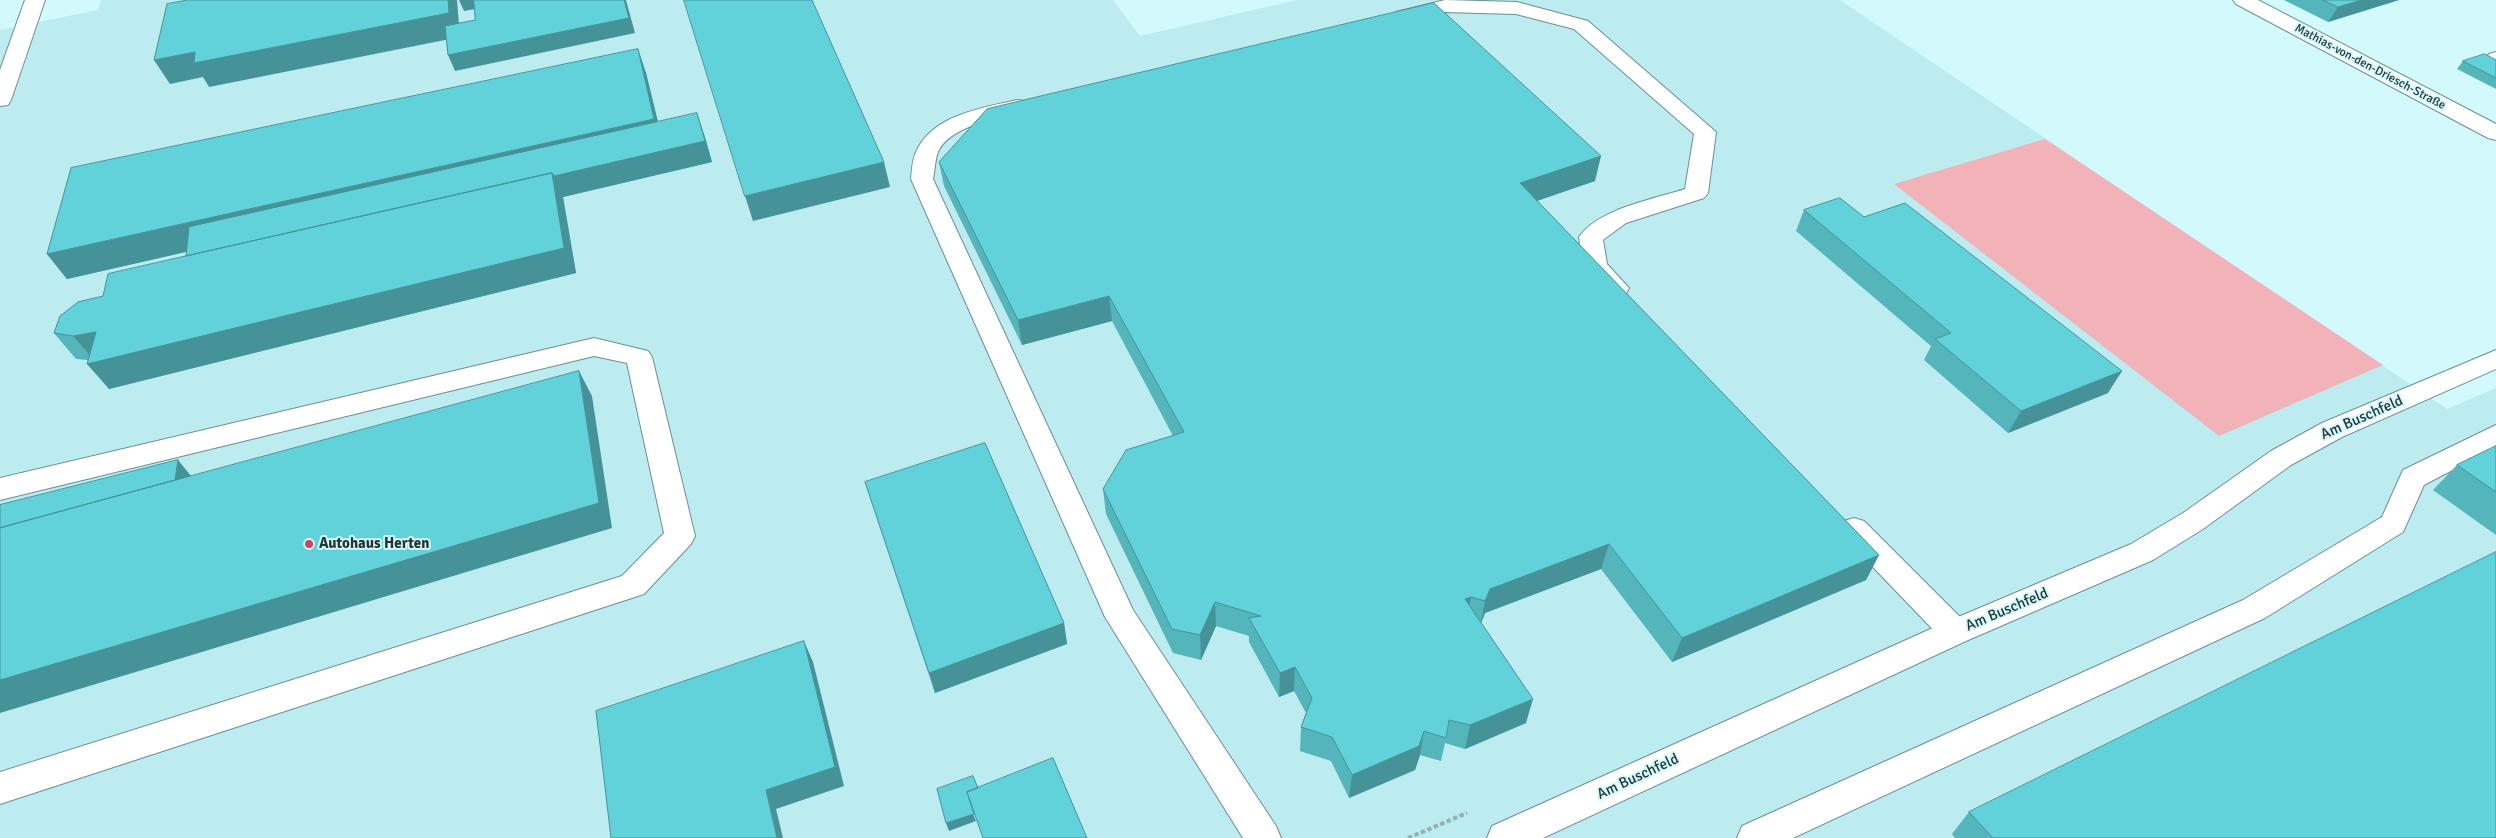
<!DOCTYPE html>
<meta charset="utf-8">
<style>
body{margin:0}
canvas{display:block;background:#d2f9fc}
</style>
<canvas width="2496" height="838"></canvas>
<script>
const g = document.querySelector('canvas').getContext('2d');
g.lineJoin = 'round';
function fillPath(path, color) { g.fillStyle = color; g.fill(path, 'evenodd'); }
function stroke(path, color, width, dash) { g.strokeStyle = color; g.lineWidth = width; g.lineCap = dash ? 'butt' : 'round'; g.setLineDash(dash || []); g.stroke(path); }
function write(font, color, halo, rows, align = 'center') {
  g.font = font + ' Signika,sans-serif'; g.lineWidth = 4; g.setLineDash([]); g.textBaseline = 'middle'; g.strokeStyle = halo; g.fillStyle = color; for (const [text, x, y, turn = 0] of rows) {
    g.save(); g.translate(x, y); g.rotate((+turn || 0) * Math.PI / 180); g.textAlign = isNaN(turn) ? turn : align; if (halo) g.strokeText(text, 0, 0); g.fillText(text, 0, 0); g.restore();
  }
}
const built = new Path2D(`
 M101,0H1113L1140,36L1297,0H1840L2447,409L2496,388V838H0V30L98,10Z`);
const green = new Path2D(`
 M2045,139L2383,365L2219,436L1894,184Z`);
const path = new Path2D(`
 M1408,838L1467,813`);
const lane = new Path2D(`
 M1445,0L1517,2L1588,21L1716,132L1708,193L1704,198L1626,223L1603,240L1607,264L1629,288L1626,294L1617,296L1608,294L1586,272L1583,266L1579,237C1598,209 1654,199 1685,189L1694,134L1574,29L1516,14L1445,12L1403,22L1396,20L1393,16L1396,12Z
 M2496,52V65L2489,63L2486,58L2489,54Z
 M1017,100L1025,101L1028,106L1025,111C1000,117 949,126 938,152C935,160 935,170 933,179L1133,610L1276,826L1281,838H1243L1105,617L911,179C912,170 912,160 916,152C932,115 982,108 1017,100Z
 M594,338L648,351L652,357L695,536L691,544L644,594L0,804V772L622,576L664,533L627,363L594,356L0,500V478Z
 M2496,425V447L2424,485L2403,532L2265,618L1793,838H1737L1742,826L2243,600L2382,517L2403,470Z
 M1854,518L1864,521L1966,623L1971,632L1966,641L1955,645L1944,641L1844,537L1839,529L1844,521Z`);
const street = new Path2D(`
 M25,0H45L11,100L8,105L0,106V70Z
 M2233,0H2258L2496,124V140L2488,138L2236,4Z
 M2496,350V369L2342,437L2291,465L2203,529L2153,560L1966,641L1543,838H1487L1492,826L1944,623L2131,544L2183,513L2271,451L2322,423Z`);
const wall = new Path2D(`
 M2284,0H2399L2328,22Z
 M638,49L646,73L658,122L704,134L712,162L563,197L576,273L109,389L88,360L76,359L54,333L103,296L186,256V252L67,279L47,254Z
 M2496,60V89L2457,69L2463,61Z
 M939,162L1595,181L1537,201L1879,555L1866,580L1672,662L1601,569L1485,613L1481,623L1526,723L1465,749L1445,743L1441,761L1420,755L1415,770L1349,798L1331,761L1300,751L1301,727L1306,713L1294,691L1279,697L1249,642V636L1216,626L1201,660L1173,653L1106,514L1103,489L1173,436L1112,321L1022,345L944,186Z
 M1804,210L1864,217L2108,393L2008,433L1924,360L1931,346L1796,231Z
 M2496,446V535L2433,490L2457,465Z
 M865,482L1064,623L1067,644L935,693Z
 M1969,812L2496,838H1955L1952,834Z`);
const shadedWall = new Path2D(`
 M448,0H457L460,37L209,87L203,77L170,84L154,60Z
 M459,0H477L481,8L464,11Z
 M624,0H626L635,33L455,71L448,55Z
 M2362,0H2399L2328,22L2338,7Z
 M638,49L646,73L663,143L67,279L47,254Z
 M697,113L704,134L712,162L563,197L576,273L109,389L87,364L95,361L73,336L552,173Z
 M1601,156L1595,181L1516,208L1520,183Z
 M884,162L890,187L753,221L745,196Z
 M1109,296L1112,321L1022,345L1018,320Z
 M579,371L592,396L612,528L0,713V680Z
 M2122,371L2108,393L2008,433L2021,411Z
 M178,460L191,476L0,560Z
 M1609,544L1601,569L1485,613L1480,626L1485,601L1490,589Z
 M1879,555L1866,580L1672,662L1682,638Z
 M1471,597L1466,622L1465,599Z
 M1215,602L1216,626L1201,660L1200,635Z
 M1064,623L1067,644L935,693L929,673Z
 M804,641L813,662L844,786L776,809L783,838H777L766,790Z
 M1295,667L1294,691L1279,697L1280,673Z
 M1533,699L1526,723L1465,749L1470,725Z
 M1424,731L1420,755L1415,770L1349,798L1352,775Z
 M973,814L976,821L949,831L946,823Z`);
const building = new Path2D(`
 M188,0H448L449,13L194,63L195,52L154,60L167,4Z
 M474,0H624L629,18L448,55L445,26L475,20Z
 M684,0H812L884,162L745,196Z
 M2323,0H2362L2338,7Z
 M1434,3L1601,156L1520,183L1879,555L1682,638L1609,544L1490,589L1485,601L1471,597L1465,599L1533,699L1470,725L1449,720L1446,738L1424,731L1419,746L1352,775L1332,737L1301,727L1312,698L1295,667L1280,673L1249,618L1261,616L1215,602L1200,635L1172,629L1103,489L1126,450L1184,432L1109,296L1018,320L939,162L987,109Z
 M638,49L654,119L47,254L71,168Z
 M2485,54L2496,60V78L2463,61Z
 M697,113L705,141L554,176L552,173L186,256L189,227Z
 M552,173L564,248L87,364L96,332L73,336L54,333L60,316L78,302L103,296L108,274Z
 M1840,198L1864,217L1905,203L2122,371L2021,411L1935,339L1951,333L1804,210Z
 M579,371L599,503L0,680V528Z
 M985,443L1064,623L929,673L865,482Z
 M2496,446V492L2457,465Z
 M178,460L175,480L0,528V505Z
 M2496,552V838H1993L1969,812Z
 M804,641L835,767L766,790L777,838H611L596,711Z
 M1053,758L1087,838H983L967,792Z
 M973,776L978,788L967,792L974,814L946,823L937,789Z`);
const markers = [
 [309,544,5,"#d1415c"]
];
const farStreetnames = [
 ["Mathias-von-den-Driesch-Straße",2370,67,28]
];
const streetNames = [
 ["Am Buschfeld",2362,418,-24],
 ["Am Buschfeld",2007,610,-23],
 ["Am Buschfeld",1638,777,-25]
];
const poiNames = [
 ["Autohaus Herten",319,544]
];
fillPath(built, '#bcecf0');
fillPath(green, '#f2b3b8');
stroke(lane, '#6c9093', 2);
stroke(street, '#6c9093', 2);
stroke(path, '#93b2b4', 4, [4.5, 2.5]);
fillPath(lane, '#fff');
fillPath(street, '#fff');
fillPath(wall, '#54b5bb');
fillPath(shadedWall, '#459399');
fillPath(building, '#62d2da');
stroke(building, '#459399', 1);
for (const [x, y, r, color] of markers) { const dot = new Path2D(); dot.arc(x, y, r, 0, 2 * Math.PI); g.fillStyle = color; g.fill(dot); stroke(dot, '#d2f9fc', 2); }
write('12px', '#253435', '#d2f9fc', farStreetnames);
write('15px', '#253435', '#d2f9fc', streetNames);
write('bold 15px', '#253435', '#d2f9fc', poiNames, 'left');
</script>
